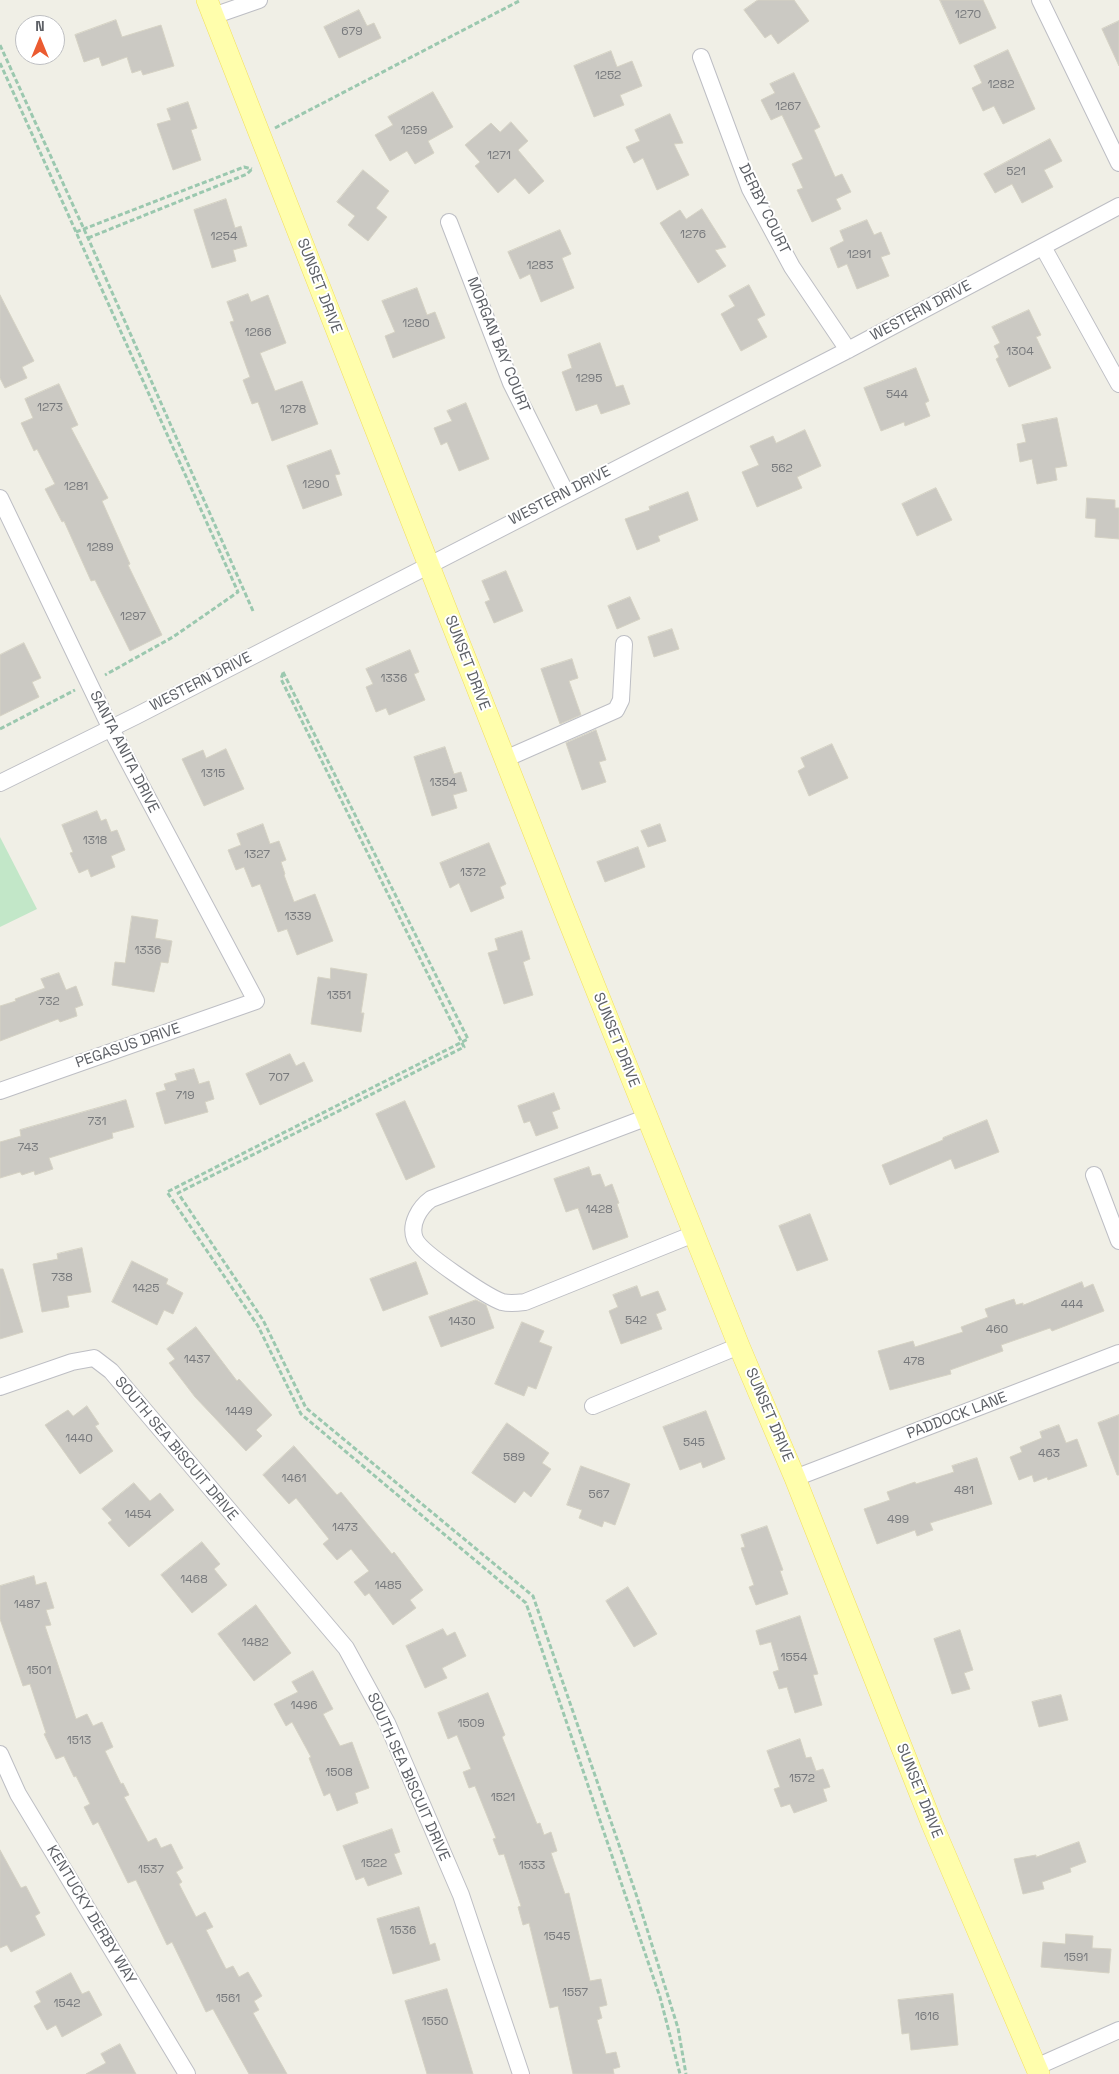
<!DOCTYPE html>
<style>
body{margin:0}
#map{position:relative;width:1119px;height:2074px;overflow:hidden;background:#f0efe6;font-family:"Space Grotesk",sans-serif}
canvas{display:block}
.north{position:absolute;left:15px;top:15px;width:50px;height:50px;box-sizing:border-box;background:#fff;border:1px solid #bebfc2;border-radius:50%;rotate:0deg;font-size:14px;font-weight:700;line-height:20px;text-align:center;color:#5d6066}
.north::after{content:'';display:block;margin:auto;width:18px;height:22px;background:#eb5b31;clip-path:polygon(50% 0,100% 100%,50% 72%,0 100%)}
</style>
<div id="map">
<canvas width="1119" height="2074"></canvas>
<div class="north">N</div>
</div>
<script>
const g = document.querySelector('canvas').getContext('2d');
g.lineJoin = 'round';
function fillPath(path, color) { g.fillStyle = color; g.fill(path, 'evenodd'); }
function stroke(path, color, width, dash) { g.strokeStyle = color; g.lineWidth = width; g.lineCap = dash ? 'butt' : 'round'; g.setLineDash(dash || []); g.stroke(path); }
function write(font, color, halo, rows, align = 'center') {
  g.font = font + ' "Space Grotesk",sans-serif'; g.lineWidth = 4; g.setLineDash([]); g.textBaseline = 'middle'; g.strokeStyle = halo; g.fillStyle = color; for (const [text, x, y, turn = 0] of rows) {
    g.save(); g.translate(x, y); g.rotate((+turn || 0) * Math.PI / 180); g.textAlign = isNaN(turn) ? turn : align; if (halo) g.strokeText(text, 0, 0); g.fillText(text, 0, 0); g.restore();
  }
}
const green = new Path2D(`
 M0,837L37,909L0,927Z`);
const building = new Path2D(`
 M758,0H794L809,21L778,44L771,34L765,38L744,10Z
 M940,0H983L996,28L960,44Z
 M359,10L367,26L374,23L381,38L339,58L324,27Z
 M116,20L122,37L161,25L174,66L143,75L141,70L132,73L127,57L102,66L99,57L84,62L75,35Z
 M1119,21V66L1102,29Z
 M1008,50L1035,109L1003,124L994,106L983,111L972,88L982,83L974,66Z
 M611,51L617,67L632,61L642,86L620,95L624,105L594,117L574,66Z
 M794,73L820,127L814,130L835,177L842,174L851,192L836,199L841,209L812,222L797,190L803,188L792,164L803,159L782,115L771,120L761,100L775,93L770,84Z
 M433,92L453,127L428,141L434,153L415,164L407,151L390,161L375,135L393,125L388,117Z
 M188,102L197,128L191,130L201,160L173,170L157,124L171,120L167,109Z
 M670,114L683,143L674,144L689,175L657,190L643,158L634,163L626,147L640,141L635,130Z
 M511,122L528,141L518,150L544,181L529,194L515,178L498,193L475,166L480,162L465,145L491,123L500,132Z
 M1050,139L1062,161L1044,170L1053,187L1022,203L1012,184L995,193L984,174Z
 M363,170L389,191L376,208L387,217L368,241L348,225L355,216L337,202Z
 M226,199L235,228L241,226L247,246L233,250L236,261L212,268L194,210Z
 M702,209L726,247L715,250L726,266L698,283L660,223L680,210L686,219Z
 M867,220L874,235L881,232L890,254L881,257L889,276L857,289L847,264L838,268L830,248L844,241L840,231Z
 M560,230L571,254L562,258L574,288L541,302L530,274L520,279L508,252Z
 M749,285L765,315L757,319L767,337L741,351L721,314L735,306L729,296Z
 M417,288L427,315L435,312L445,338L393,358L385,336L395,332L382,301Z
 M248,294L251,302L268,295L286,343L260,353L275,391L302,381L318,424L272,441L258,402L252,404L243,380L250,377L230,322L234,321L227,302Z
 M0,295L34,361L22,367L27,378L5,388L0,378Z
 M1029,310L1041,335L1036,337L1051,368L1009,387L996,359L999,357L994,346L1000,343L992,327Z
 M600,343L616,387L623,385L630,404L601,414L597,404L576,411L562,372L572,368L568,355Z
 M916,368L929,401L925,403L930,416L905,426L904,422L881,431L864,388Z
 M59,384L78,425L71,428L108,498L102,501L130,564L128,565L162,635L130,651L95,580L91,581L64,521L62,522L45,489L55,484L37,449L34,451L21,423L33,418L25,399Z
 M466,403L489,459L459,471L447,442L441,445L434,428L452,421L447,411Z
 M1057,418L1067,466L1055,468L1057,480L1037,484L1032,459L1020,462L1017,444L1026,442L1022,425Z
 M805,430L821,466L797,477L802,488L757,507L742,472L759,465L750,446L773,436L776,443Z
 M331,450L340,474L335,475L342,495L303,509L287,466Z
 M936,488L952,520L917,536L902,504Z
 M688,492L698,520L658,536L660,541L637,550L625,519L650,510L649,507Z
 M1087,498L1115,500V508H1119V539L1095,537L1096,519L1086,518Z
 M506,571L523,611L494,623L485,602L490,600L482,581Z
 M630,597L640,619L617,629L608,606Z
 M672,629L679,649L654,657L648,637Z
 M24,643L41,678L32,682L39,697L0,716V655Z
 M410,650L419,672L414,674L425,700L389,715L386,708L376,712L366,687L373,684L366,669Z
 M572,659L578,678L569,681L581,715L560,724L541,669Z
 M596,730L606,760L599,762L606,782L582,790L566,743Z
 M832,744L848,778L809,796L798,771L805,767L801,758Z
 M445,747L454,774L461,772L467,791L453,795L457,808L432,816L414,757Z
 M226,749L244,789L204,806L182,759L203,750L206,758Z
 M97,811L101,821L106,819L111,832L117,830L125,850L111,856L115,867L91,877L88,869L79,873L70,853L73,852L62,825Z
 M263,824L270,844L279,841L286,860L281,862L285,874L284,875L294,902L315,894L333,941L297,955L287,929L278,932L260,884L252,887L244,867L236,870L228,850L241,845L237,834Z
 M660,824L666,841L648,847L641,831Z
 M489,843L506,884L500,887L504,898L471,912L459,883L450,888L440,863Z
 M638,847L645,867L605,882L597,862Z
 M132,916L158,920L155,938L172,941L168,963L161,962L154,992L112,985L115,962L125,963Z
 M522,931L530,959L523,962L533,995L504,1004L488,953L498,950L495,939Z
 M331,968L367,974L361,1013H364L361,1032L311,1024L318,977L330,979Z
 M59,973L66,990L76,986L83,1005L75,1008L77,1016L60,1022L58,1019L0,1041V1006L16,1001L15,999L45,988L41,979Z
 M290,1054L296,1066L304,1062L313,1081L260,1105L246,1074Z
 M194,1069L199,1084L209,1081L214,1099L205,1102L208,1112L165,1124L156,1093L166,1090L164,1084L177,1080L175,1074Z
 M554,1093L560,1109L552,1112L558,1128L536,1136L530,1121L524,1123L518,1106Z
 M126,1100L134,1127L112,1133L113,1138L49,1158L53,1169L35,1175L34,1171L22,1175L20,1172L0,1178V1142L21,1136L20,1130Z
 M405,1101L435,1167L406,1180L376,1114Z
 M987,1120L999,1152L955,1169L951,1159L890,1185L882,1165L943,1140V1138Z
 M589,1167L592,1176L600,1174L605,1187L612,1184L619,1203L617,1204L628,1237L593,1250L578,1208L566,1212L554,1179Z
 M810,1214L828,1260L797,1271L779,1226Z
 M82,1248L91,1292L67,1296L69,1307L42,1312L33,1264L58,1259L57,1254Z
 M132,1261L168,1279L166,1284L183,1293L173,1314L164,1310L157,1325L112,1302Z
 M416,1262L428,1294L383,1311L370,1279Z
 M0,1269H3L23,1332L0,1339Z
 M1082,1282L1084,1288L1093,1284L1104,1311L1052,1331L1050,1328L1001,1345L1003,1351L950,1370L951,1374L890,1390L878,1351L913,1341L915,1347L963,1332L961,1327L988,1317L985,1309L1014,1299L1016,1305L1023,1303V1305Z
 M637,1286L641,1297L658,1291L666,1310L656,1314L662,1329L621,1344L609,1311L618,1307L613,1295Z
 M476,1300L486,1305L494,1328L441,1347L429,1317Z
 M522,1322L544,1331L539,1342L552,1347L536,1389L528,1386L524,1396L495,1384Z
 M196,1327L237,1381L239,1379L272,1415L256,1430L262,1436L246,1451L195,1397L169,1363L175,1359L167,1349Z
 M87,1406L99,1424L95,1426L113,1451L80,1474L45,1425L68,1410L73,1416Z
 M706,1411L725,1459L703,1468L701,1462L680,1470L663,1427Z
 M1119,1415V1475H1117L1098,1423Z
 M507,1423L549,1453L542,1463L551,1469L531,1497L524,1491L515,1503L472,1473Z
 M1059,1425L1066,1443L1077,1439L1087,1466L1048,1480L1047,1477L1034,1482L1032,1475L1019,1480L1010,1457L1022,1452L1020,1447L1042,1438L1040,1432Z
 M294,1446L337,1495L341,1492L392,1554L394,1552L423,1590L410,1600L416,1608L393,1625L369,1593L365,1596L354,1582L369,1571L351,1549L337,1560L323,1544L329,1539L296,1498L289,1504L263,1475Z
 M977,1458L992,1504L930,1523L933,1530L917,1536L915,1530L877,1544L864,1509L890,1500L887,1492L915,1482L916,1484L954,1472L952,1466Z
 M581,1466L630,1484L615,1525L604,1521L602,1527L579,1518L582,1510L567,1505Z
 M134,1483L150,1501L160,1493L174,1510L129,1547L108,1523L112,1520L102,1509Z
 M767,1526L783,1570L780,1571L788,1594L756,1605L749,1587L754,1585L741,1548L745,1547L741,1535Z
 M202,1542L220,1564L214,1569L227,1585L192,1613L161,1575Z
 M34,1576L36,1585L46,1582L54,1608L46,1610L51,1625L45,1626L76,1719L87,1714L93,1726L102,1722L113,1747L105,1751L121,1784L123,1783L129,1795L124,1797L148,1842L156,1838L161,1848L171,1844L183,1868L176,1872L182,1882L179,1884L196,1917L205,1912L213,1927L206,1930L226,1969L233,1966L239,1977L248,1972L262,1996L254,2001L259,2010L253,2013L287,2074H249L213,2009L206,2012L172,1942L167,1945L136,1880L128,1883L98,1822L93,1825L84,1807L90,1804L76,1776L74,1777L64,1756L56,1759L44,1734L46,1733L30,1684L23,1686L0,1619V1586Z
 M628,1587L657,1634L634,1647L606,1601Z
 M256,1605L291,1653L254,1681L218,1634Z
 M800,1616L818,1674L813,1675L822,1705L795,1713L787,1687L779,1689L773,1672L779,1670L771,1642L760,1645L756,1631Z
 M443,1629L447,1636L455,1632L466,1656L442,1668L447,1678L425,1688L406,1646Z
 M960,1630L973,1670L964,1673L970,1689L952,1694L934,1639Z
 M313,1671L333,1709L323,1714L340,1746L352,1742L369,1788L355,1793L358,1803L337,1811L330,1793L324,1796L309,1758L311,1757L292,1722L286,1726L274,1704L298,1692L292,1682Z
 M488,1693L505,1735L502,1737L537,1824L540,1823L544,1835L551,1832L557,1851L551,1853L565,1894L569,1893L590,1981L601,1979L607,2005L599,2007L602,2018L597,2020L606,2054L616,2052L620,2067L613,2069L614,2074H573L558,2006L550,2008L529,1923L523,1925L518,1907L521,1906L504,1854L499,1855L493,1839L496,1838L475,1786L469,1788L463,1772L471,1769L457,1735L448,1739L438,1713Z
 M1061,1695L1068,1720L1039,1727L1032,1702Z
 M800,1739L806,1758L811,1757L816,1771L823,1769L830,1787L823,1789L827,1801L794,1813L790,1804L781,1807L774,1789L780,1787L767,1751Z
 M392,1829L400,1852L394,1854L402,1874L368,1886L364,1877L356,1880L343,1846Z
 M1079,1842L1086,1862L1070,1868L1071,1872L1042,1882L1044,1889L1023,1894L1014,1859L1036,1855V1857Z
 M0,1850L21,1888L26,1886L40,1913L35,1916L45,1935L11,1952L7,1945L0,1948Z
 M419,1907L430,1945L435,1943L440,1960L393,1974L377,1919Z
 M1066,1934L1093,1936L1092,1948L1111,1949L1109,1973L1041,1967L1043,1942L1065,1944Z
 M71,1973L82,1994L89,1991L102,2015L62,2037L56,2025L47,2030L34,2006L41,2002L36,1992Z
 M447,1989L473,2074H427L405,2001Z
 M953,1994L958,2045L911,2050L909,2033L902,2034L898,2000Z
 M120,2044L136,2074H86L106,2063L101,2054Z`);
const path = new Path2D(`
 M0,45L88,238L253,611
 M0,63L238,592L173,637L105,675
 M275,128L521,0
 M76,232L244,167L252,169
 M88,238L247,174L252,169
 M283,672L468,1039L167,1192L258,1326L301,1414L526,1603L660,1997L680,2074
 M283,673L281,679L464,1047L178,1193L263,1320L306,1408L533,1596L636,1894L678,2028L686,2074
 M0,729L75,690`);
const minor = new Path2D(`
 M1040,0L1119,163
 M213,16L259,0
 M701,57L750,189L792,267L848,350
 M449,222L511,383L566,493
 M1043,247L1119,384
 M0,498L111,729L256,1001L0,1091
 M505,759L616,710L621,700L624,644
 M0,783L136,716L848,350L1119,206
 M648,1117L431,1199C420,1207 409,1224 415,1239C421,1253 486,1296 502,1302C510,1304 517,1303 525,1302L694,1234
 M1094,1175L1119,1241
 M0,1387L72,1362L94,1358L111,1371L346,1648L387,1723L461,1895L521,2074
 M593,1406L739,1346
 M795,1478L1119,1353
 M0,1754L18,1794L187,2074
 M1036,2067L1119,2030`);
const major = new Path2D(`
 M207,0L565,912L739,1346L795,1478L932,1824L1039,2074`);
const numberNames = [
 ["1270",968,15],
 ["679",352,32],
 ["1252",608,76],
 ["1282",1001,85],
 ["1267",788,107],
 ["1259",414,131],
 ["1271",499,156],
 ["521",1016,172],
 ["1276",693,235],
 ["1254",224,237],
 ["1291",859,255],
 ["1283",540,266],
 ["1280",416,324],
 ["1266",258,333],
 ["1304",1020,352],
 ["1295",589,379],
 ["544",897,395],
 ["1273",50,408],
 ["1278",293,410],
 ["562",782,469],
 ["1290",316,485],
 ["1281",76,487],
 ["1289",100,548],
 ["1297",133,617],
 ["1336",394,679],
 ["1315",213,774],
 ["1354",443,783],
 ["1318",95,841],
 ["1327",257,855],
 ["1372",473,873],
 ["1339",298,917],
 ["1336",148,951],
 ["1351",339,996],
 ["732",49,1002],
 ["707",279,1078],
 ["719",185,1096],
 ["731",97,1122],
 ["743",28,1148],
 ["1428",599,1210],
 ["738",62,1278],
 ["1425",146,1289],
 ["444",1072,1305],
 ["542",636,1321],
 ["1430",462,1322],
 ["460",997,1330],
 ["1437",197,1360],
 ["478",914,1362],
 ["1449",239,1412],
 ["1440",79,1439],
 ["545",694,1443],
 ["463",1049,1454],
 ["589",514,1458],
 ["1461",294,1479],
 ["481",964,1491],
 ["567",599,1495],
 ["1454",138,1515],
 ["499",898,1520],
 ["1473",345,1528],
 ["1468",194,1580],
 ["1485",388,1586],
 ["1487",27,1605],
 ["1482",255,1643],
 ["1554",794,1658],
 ["1501",39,1671],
 ["1496",304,1706],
 ["1509",471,1724],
 ["1513",79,1741],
 ["1508",339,1773],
 ["1572",802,1779],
 ["1521",503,1798],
 ["1522",374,1864],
 ["1533",532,1866],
 ["1537",151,1870],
 ["1536",403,1931],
 ["1545",557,1937],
 ["1591",1076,1958],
 ["1557",575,1993],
 ["1561",228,1999],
 ["1542",67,2004],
 ["1616",927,2017],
 ["1550",435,2022]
];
const streetNames = [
 ["DERBY COURT",764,209,64],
 ["SUNSET DRIVE",319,286,69],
 ["WESTERN DRIVE",921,311,-28],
 ["MORGAN BAY COURT",498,345,68],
 ["WESTERN DRIVE",560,496,-27],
 ["SUNSET DRIVE",467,663,69],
 ["WESTERN DRIVE",201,682,-27],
 ["SANTA ANITA DRIVE",124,752,63],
 ["SUNSET DRIVE",616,1040,68],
 ["PEGASUS DRIVE",128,1046,-19],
 ["SUNSET DRIVE",769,1415,67],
 ["PADDOCK LANE",957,1416,-21],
 ["SOUTH SEA BISCUIT DRIVE",176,1449,50],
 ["SOUTH SEA BISCUIT DRIVE",408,1777,66],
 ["SUNSET DRIVE",919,1791,68],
 ["KENTUCKY DERBY WAY",91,1915,59]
];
fillPath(green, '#c2e7c8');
fillPath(building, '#cbc9c3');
stroke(building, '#d5d2c4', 1);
stroke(minor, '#bdbec4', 18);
stroke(major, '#f3df5c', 22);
stroke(path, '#9bc8af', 3, [5, 2.5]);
stroke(minor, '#fff', 16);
stroke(major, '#fffeac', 21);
write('12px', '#787a7d', null, numberNames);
write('15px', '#5d6066', '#fff', streetNames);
</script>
